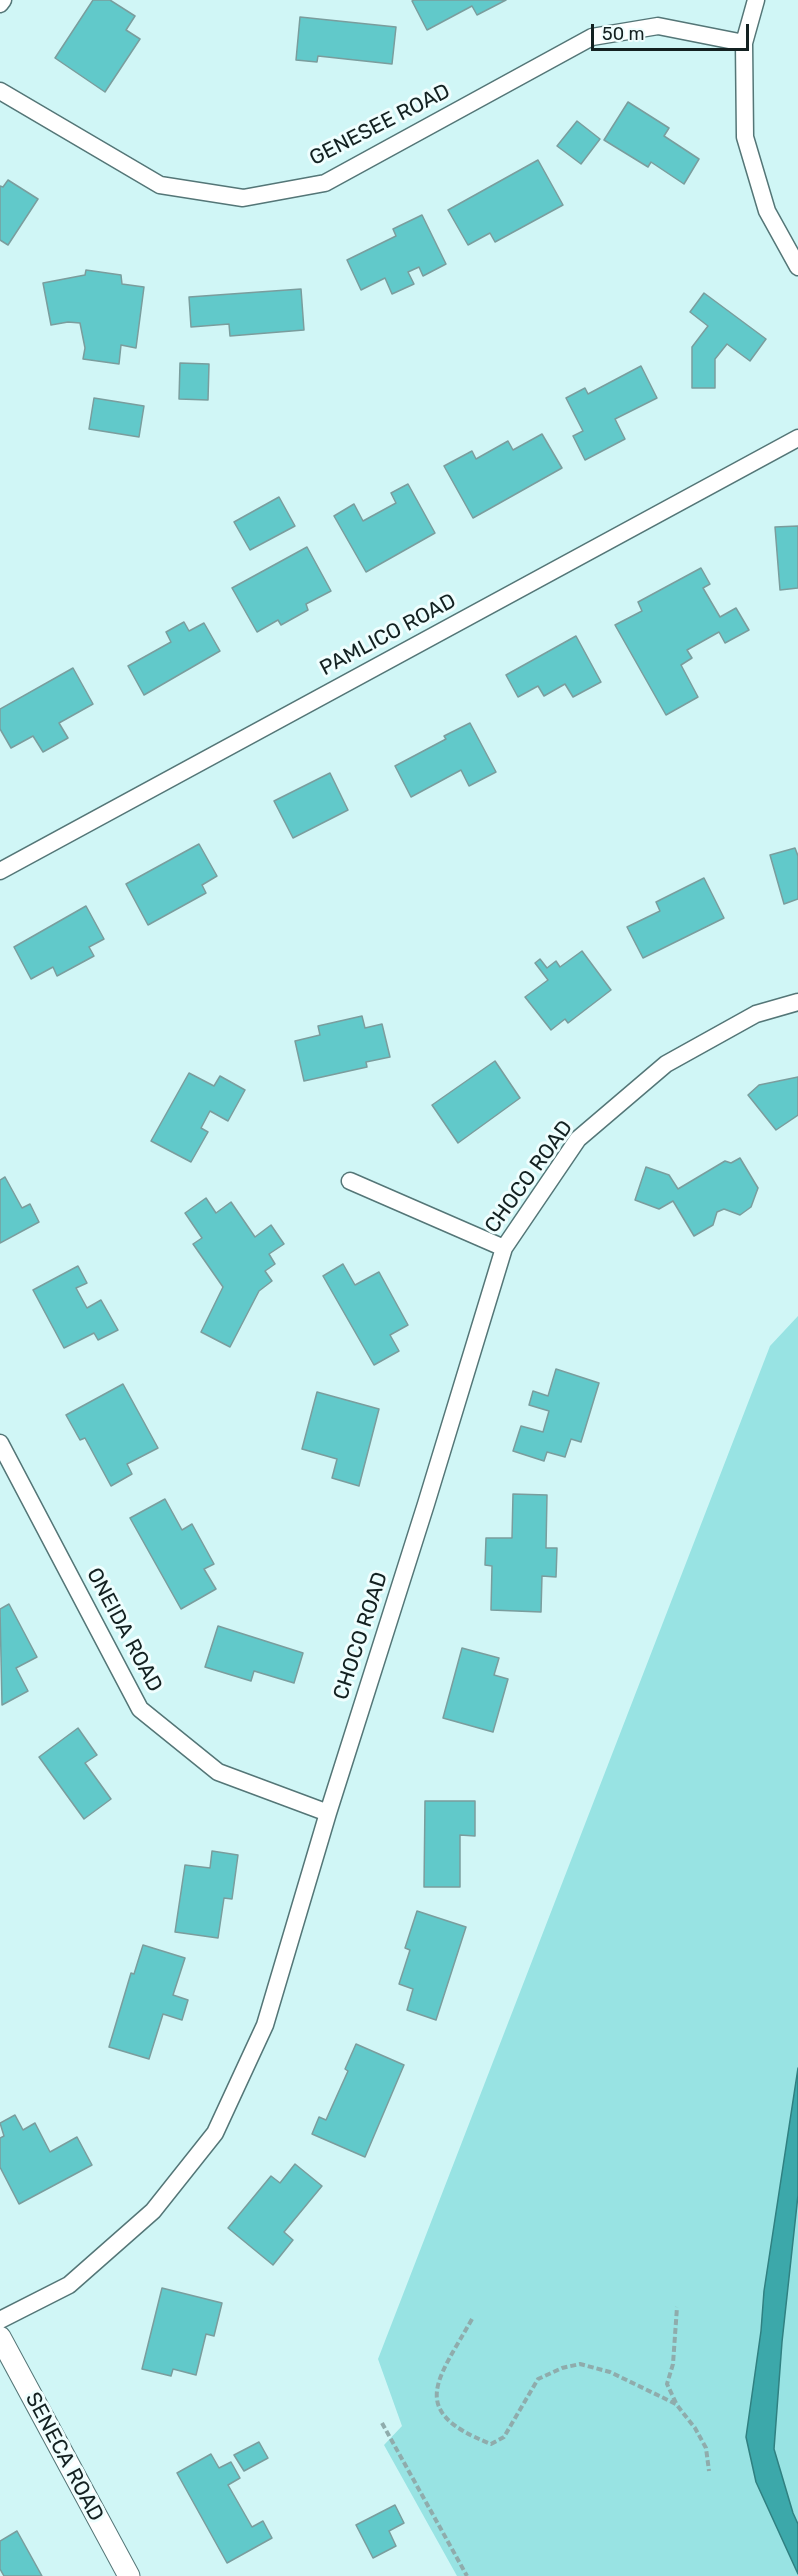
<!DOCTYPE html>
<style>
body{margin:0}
#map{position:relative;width:798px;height:2576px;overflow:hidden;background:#d0f6f6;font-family:Rubik,sans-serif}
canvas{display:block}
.scale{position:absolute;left:591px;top:24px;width:158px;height:27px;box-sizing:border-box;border:3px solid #132121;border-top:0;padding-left:8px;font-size:18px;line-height:21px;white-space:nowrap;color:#132121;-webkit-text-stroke:4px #effefe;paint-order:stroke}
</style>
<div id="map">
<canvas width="798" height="2576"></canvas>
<div class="scale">50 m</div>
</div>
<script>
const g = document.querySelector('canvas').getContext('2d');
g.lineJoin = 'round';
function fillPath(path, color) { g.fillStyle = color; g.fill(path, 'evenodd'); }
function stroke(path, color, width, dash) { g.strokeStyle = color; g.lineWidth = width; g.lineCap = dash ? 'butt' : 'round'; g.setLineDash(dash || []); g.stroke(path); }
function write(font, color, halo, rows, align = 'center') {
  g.font = font + ' Rubik,sans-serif'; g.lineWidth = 6; g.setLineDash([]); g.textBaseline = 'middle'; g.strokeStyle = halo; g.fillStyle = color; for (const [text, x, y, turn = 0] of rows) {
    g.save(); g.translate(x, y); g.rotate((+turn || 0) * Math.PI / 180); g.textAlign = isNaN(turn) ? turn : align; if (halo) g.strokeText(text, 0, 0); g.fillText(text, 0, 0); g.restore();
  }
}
const green = new Path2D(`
 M798,1316V2576H457L384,2445L402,2426L378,2359L770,1346Z`);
const water = new Path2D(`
 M798,2068V2195L782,2342L774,2449L793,2513L798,2524V2574L756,2482L746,2437L761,2331L764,2291Z`);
const building = new Path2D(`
 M93,0H110L135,16L126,30L140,39L105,92L55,58Z
 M414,0H506L477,15L472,6L427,30L412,1Z
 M300,17L396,27L392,64L318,56L317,62L296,60Z
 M628,102L669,128L664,136L699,159L684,184L651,162L648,167L604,140Z
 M577,121L600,139L581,164L557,146Z
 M538,160L563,205L495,242L490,233L468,245L448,210Z
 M8,180L38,199L8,245L0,240V186L3,187Z
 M422,215L446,264L423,276L419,267L408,272L414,284L392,294L385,278L361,290L347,260L396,236L393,229Z
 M86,270L121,275L122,284L144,287L136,348L121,345L119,364L83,359L85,348L80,323L68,322L51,325L43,283L85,275Z
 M301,289L304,330L230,336L229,324L191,327L189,297Z
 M704,293L766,339L750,361L727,344L715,359V388H692V347L708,326L690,312Z
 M180,363L209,364L208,400L179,399Z
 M641,366L657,398L615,419L625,439L585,460L573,436L583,431L566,398L585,388L588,394Z
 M94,398L144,406L139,437L89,429Z
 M542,434L562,468L473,518L444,466L472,451L476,459L508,441L513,450Z
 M408,484L435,533L366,572L334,516L354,504L363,521L396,503L391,493Z
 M279,497L295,526L250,550L234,522Z
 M798,526V588L780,590L775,527Z
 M307,547L331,591L306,604L308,610L281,625L278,620L257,632L232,588Z
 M701,568L710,584L703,588L720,617L736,608L749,630L725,643L719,632L687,650L692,658L681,665L698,697L666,715L615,625L642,611L638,602Z
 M184,622L189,631L204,623L220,651L144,695L128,666L171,642L166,632Z
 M576,636L601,682L573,697L565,684L544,696L538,686L518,697L506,675Z
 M73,668L93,704L59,723L68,738L43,752L33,736L11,748L0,729V709Z
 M470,723L496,772L469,786L461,770L411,797L395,766L446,739L444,736Z
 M330,773L348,810L293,838L274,801Z
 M199,844L217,876L202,885L206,893L148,925L126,884Z
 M795,848L798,856V899L784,904L770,855Z
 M704,878L724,918L643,958L627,927L660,911L656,902Z
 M86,906L104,939L89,947L94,956L57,976L53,967L31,979L14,947Z
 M582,951L611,990L568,1023L565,1019L551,1030L525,997L548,980L535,963L540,959L547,968L556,961L560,967Z
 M362,1016L365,1028L382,1024L390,1057L366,1062L367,1067L304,1081L295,1041L320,1035L318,1026Z
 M495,1061L520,1098L458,1143L432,1105Z
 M189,1073L214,1086L220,1076L245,1090L228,1121L210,1111L201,1128L208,1132L191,1162L151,1141Z
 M798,1077V1115L776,1130L748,1095L759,1085Z
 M740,1158L758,1188L751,1207L740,1215L724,1209L717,1212L713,1225L694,1236L673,1201L659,1209L635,1200L646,1167L669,1175L678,1189L725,1161L731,1163Z
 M5,1177L22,1208L30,1204L39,1222L0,1243V1180Z
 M206,1198L216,1213L231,1202L255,1237L271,1225L284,1244L269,1254L275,1264L265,1271L272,1281L259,1291L230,1347L201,1332L223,1287L193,1244L202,1238L185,1213Z
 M343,1264L355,1285L379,1272L408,1325L390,1335L399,1351L374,1365L323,1276Z
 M78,1266L87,1283L76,1288L87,1308L101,1300L118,1330L98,1340L94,1333L64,1348L33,1290Z
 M556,1369L599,1383L581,1442L571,1439L565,1457L547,1452L544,1461L513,1451L521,1426L543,1432L549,1411L529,1405L533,1391L548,1396Z
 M123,1384L158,1448L127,1464L132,1474L111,1486L85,1438L80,1440L66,1415Z
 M317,1392L379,1409L359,1486L332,1478L337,1459L302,1449Z
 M513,1494L547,1495L546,1548H557L556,1577L542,1576L541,1612L491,1610L492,1566L485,1565L486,1538H512Z
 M165,1499L182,1530L192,1524L214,1564L204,1569L216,1589L181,1609L130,1518Z
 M9,1604L37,1657L16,1668L28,1691L2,1705L0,1609Z
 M218,1626L303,1653L294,1683L254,1671L251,1681L205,1667Z
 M462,1648L499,1658L494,1675L508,1679L493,1732L443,1718Z
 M78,1728L97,1755L85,1763L111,1799L84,1819L39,1757Z
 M425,1801H475V1836L460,1835V1887H424Z
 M212,1851L238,1855L232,1899L224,1898L218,1938L175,1932L185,1865L210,1868Z
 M417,1911L466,1927L436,2020L407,2010L413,1989L399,1984L410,1950L405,1948Z
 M143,1945L185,1958L173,1995L188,2000L182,2020L163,2014L149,2059L109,2047L131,1973L134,1974Z
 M356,2044L404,2065L365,2157L312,2134L319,2117L326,2120L348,2071L345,2069Z
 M15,2115L23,2130L35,2123L50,2152L77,2137L92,2165L19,2204L0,2167V2138L4,2136L0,2123Z
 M295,2164L322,2186L284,2232L293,2240L273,2265L228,2228L271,2176L280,2183Z
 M162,2288L222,2303L214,2336L206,2334L196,2375L173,2369L171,2376L142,2369Z
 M259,2442L268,2458L244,2471L234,2455Z
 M211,2454L219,2468L231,2462L240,2478L228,2485L252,2527L263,2521L272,2538L227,2563L177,2473Z
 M395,2505L404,2523L389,2531L396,2546L373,2558L356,2525Z
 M17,2531L42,2576H4L0,2569V2541Z`);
const path = new Path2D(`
 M472,2319C438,2380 406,2411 491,2444L504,2437L538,2379L562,2368L580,2364L610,2372L676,2404L695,2428L706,2448L709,2471
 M676,2403L667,2384L673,2364L677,2307
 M382,2423L467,2576`);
const minor = new Path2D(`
 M756,0L744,43L745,137L767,211L798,267
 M0,4L3,0
 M0,91L160,185L243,198L325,183L592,37L658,26L744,43
 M0,871L798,438
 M350,1181L504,1248
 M0,1443L140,1709L218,1772L328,1813
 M0,2320L69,2285L153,2211L215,2133L265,2025L328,1813L426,1504L504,1248L578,1139L666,1064L756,1014L798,1002`);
const tertiary = new Path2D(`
 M0,2337L129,2576`);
const streetNames = [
 ["GENESEE ROAD",380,125,-27],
 ["PAMLICO ROAD",388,635,-28],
 ["CHOCO ROAD",529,1177,-54],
 ["ONEIDA ROAD",124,1630,62],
 ["CHOCO ROAD",361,1636,-72],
 ["SENECA ROAD",64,2457,62]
];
fillPath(green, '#98e3e3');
fillPath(water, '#3ca8aa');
stroke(water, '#308081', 1.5);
fillPath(building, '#61c9ca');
stroke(building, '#7a9d9d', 1.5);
stroke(minor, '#547677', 19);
stroke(tertiary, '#547677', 23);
stroke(path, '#8facac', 4, [6, 3]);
stroke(minor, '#fff', 16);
stroke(tertiary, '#fff', 21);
write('21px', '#132121', '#effefe', streetNames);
</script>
